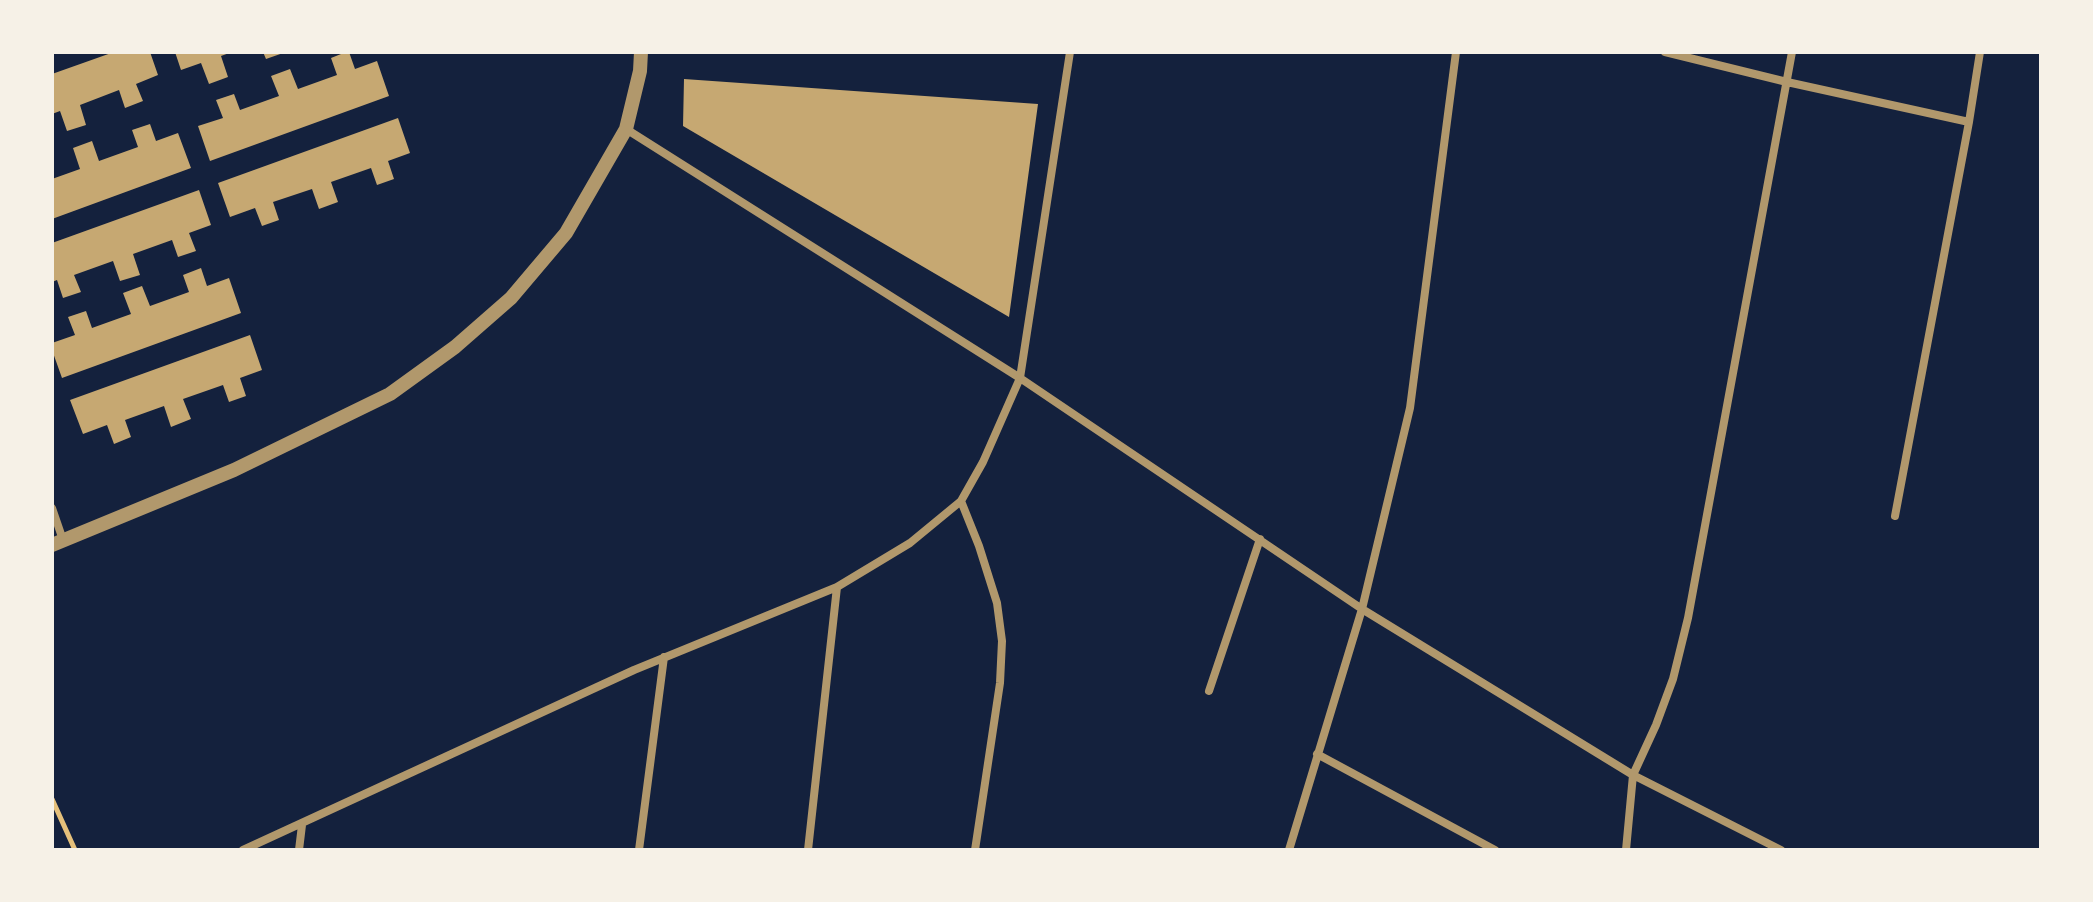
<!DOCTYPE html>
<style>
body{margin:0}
#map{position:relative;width:2093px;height:902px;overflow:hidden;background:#14213d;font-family:"Libre Baskerville",serif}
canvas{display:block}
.frame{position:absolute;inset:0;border:54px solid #f6f1e7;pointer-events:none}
</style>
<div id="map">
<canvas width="2093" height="902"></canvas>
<div class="frame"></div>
</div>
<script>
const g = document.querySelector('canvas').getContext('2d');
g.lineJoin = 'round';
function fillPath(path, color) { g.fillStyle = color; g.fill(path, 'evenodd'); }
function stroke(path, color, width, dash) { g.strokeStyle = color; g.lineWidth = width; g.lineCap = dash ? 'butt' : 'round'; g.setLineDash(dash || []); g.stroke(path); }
const building = new Path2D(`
 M114,52H150L158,75L136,84L143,101L125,108L119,90L80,105L86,125L67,131L60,111L52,114V74Z
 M175,52H232L221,56L228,77L209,84L201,63L181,70Z
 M263,52H286L266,59Z
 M346,52H349L355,69L377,61L389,96L210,161L198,126L223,118L216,100L234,94L240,110L279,96L271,76L290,69L298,89L337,75L331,58Z
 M684,79L1038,104L1009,317L683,126Z
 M398,118L410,153L388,161L394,179L377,185L371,168L331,182L338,202L319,209L312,189L273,202L279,220L262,226L255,208L230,217L218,183Z
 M150,124L156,141L178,133L191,168L52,219V179L80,169L73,148L92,141L99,161L138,147L132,130Z
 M199,190L211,225L189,233L196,251L178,257L172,240L133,254L140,275L120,281L113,261L74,275L81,292L63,298L57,280L52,282V243Z
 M201,268L207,286L229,278L241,313L62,378L52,350V343L75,335L68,317L86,311L92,328L131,314L123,293L142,286L150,306L189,292L183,275Z
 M250,335L262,370L240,378L246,396L229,402L223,385L183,399L191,419L171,427L164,406L125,420L131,437L114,444L107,425L83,434L70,400Z`);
const path = new Path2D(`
 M52,799L75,850`);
const minor = new Path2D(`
 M1665,52L1787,82L1969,122
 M626,129L1020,378L1362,609L1633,775L1781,850
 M961,501L979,546L997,603L1002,641L1000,683L975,850
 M52,508L63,540
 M1895,516L1969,122L1980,52
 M1209,691L1260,539
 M1317,754L1495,850
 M243,850L634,670L837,587L910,543L961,501L983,462L1020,378L1070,52
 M299,850L302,825
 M639,850L664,657
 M808,850L837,587
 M1289,850L1362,609L1410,408L1456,52
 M1626,850L1633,775L1656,725L1673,679L1688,618L1792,52`);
const tertiary = new Path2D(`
 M52,545L234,470L390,394L455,347L511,298L566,233L626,129L640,71L641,52`);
fillPath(building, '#c6a872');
stroke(path, '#e5c07b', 5);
stroke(minor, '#b1986c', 8);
stroke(tertiary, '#b1986c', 14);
</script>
